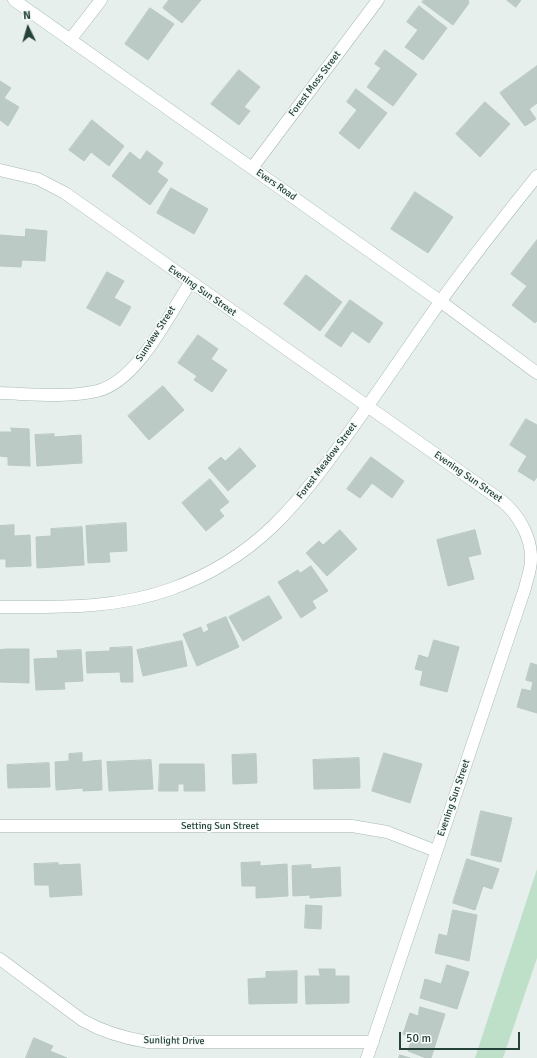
<!DOCTYPE html>
<style>
body{margin:0}
#map{position:relative;width:537px;height:1058px;overflow:hidden;background:#e6efeb;font-family:Signika,sans-serif}
canvas{display:block}
.north{position:absolute;left:8px;top:8px;width:40px;height:40px;-webkit-text-stroke:3px #f7fbf9;paint-order:stroke;rotate:355deg;font-size:11px;font-weight:700;line-height:16px;text-align:center;color:#24423a}
.north::after{content:'';display:block;margin:auto;width:14px;height:18px;background:#24423a;clip-path:polygon(50% 0,100% 100%,50% 72%,0 100%)}
.scale{position:absolute;left:399px;top:1032px;width:121px;height:18px;box-sizing:border-box;border:2px solid #24423a;border-top:0;padding-left:5px;font-size:12px;line-height:14px;white-space:nowrap;color:#24423a;-webkit-text-stroke:3px #f7fbf9;paint-order:stroke}
</style>
<div id="map">
<canvas width="537" height="1058"></canvas>
<div class="north">N</div>
<div class="scale">50 m</div>
</div>
<script>
const g = document.querySelector('canvas').getContext('2d');
g.lineJoin = 'round';
function fillPath(path, color) { g.fillStyle = color; g.fill(path, 'evenodd'); }
function stroke(path, color, width, dash) { g.strokeStyle = color; g.lineWidth = width; g.lineCap = dash ? 'butt' : 'round'; g.setLineDash(dash || []); g.stroke(path); }
function write(font, color, halo, rows, align = 'center') {
  g.font = font + ' Signika,sans-serif'; g.lineWidth = 3.5; g.setLineDash([]); g.textBaseline = 'middle'; g.strokeStyle = halo; g.fillStyle = color; for (const [text, x, y, turn = 0] of rows) {
    g.save(); g.translate(x, y); g.rotate((+turn || 0) * Math.PI / 180); g.textAlign = isNaN(turn) ? turn : align; if (halo) g.strokeText(text, 0, 0); g.fillText(text, 0, 0); g.restore();
  }
}
const green = new Path2D(`
 M537,869V958L503,1058H475Z`);
const building = new Path2D(`
 M169,0H201L182,23L163,8Z
 M424,0H468L469,3L453,25L422,2Z
 M507,0H521L516,7Z
 M419,6L447,28L423,60L405,47L418,30L407,22Z
 M150,8L174,24L148,60L125,44Z
 M385,50L417,74L393,106L367,87L381,68L375,64Z
 M537,66V103L529,109L536,119L525,126L500,93Z
 M239,70L260,87L244,107L250,111L239,125L211,104Z
 M0,81L11,88L4,98L19,107L8,126L0,120Z
 M356,89L387,113L359,149L339,133L357,110L347,102Z
 M485,102L510,124L480,157L456,134Z
 M92,120L124,146L109,166L91,152L84,161L69,150Z
 M147,151L163,163L157,172L168,180L150,205L112,176L130,152L140,160Z
 M171,188L208,209L194,234L157,213Z
 M415,192L453,217L428,253L391,229Z
 M26,229L47,231L45,261L22,260L21,267L0,266V235L25,237Z
 M537,240V321L535,323L512,305L527,286L511,274Z
 M107,272L124,281L114,298L131,307L120,326L87,308Z
 M306,275L342,302L320,331L284,304Z
 M350,300L383,323L369,343L352,331L341,347L325,336Z
 M198,335L218,349L211,359L227,370L212,392L194,380L197,376L178,363Z
 M163,386L184,410L149,440L128,416Z
 M526,419L537,425V477L534,481L518,471L527,456L510,445Z
 M11,428L29,429L30,466L8,465V457L0,456V432H12Z
 M54,434V437L81,435L82,463L37,466L35,435Z
 M240,448L256,466L228,491L208,468L221,457L225,461Z
 M371,457L404,481L392,498L372,483L360,498L347,489Z
 M210,479L229,502L219,510L224,516L206,531L182,503Z
 M126,523L127,551L109,552L110,562L88,563L86,526Z
 M14,525V536L30,535L31,566L6,567V559H0V526Z
 M82,527L84,565L37,568L36,537L51,536V529Z
 M340,530L357,549L327,576L306,553L319,541L323,545Z
 M475,530L481,554L468,557L474,579L448,586L437,540Z
 M311,566L328,591L312,601L316,608L301,618L278,582L298,570L300,573Z
 M269,596L282,618L243,641L229,617Z
 M226,617L239,647L197,666L183,634L201,627L203,633L209,630L207,625Z
 M434,640L459,647L447,692L420,685L423,671L415,669L419,655L428,658Z
 M182,641L187,666L143,676L137,650Z
 M132,647L133,682H121L120,672L87,673L86,652L110,651V648Z
 M7,649H29V683L0,682V650Z
 M81,650L83,681L64,682L65,689L36,690L34,659L58,658L57,651Z
 M531,663L537,665V713L517,707L522,689L531,691L533,682L526,680Z
 M82,753V762L101,760L102,790L83,791V788L56,790L55,762L69,761V754Z
 M384,753L422,764L410,803L372,791Z
 M256,754L257,783L233,784L232,755Z
 M359,758L360,788L314,789L313,760Z
 M151,760L153,789L109,791L107,762Z
 M49,763L50,787L8,788L7,765Z
 M160,764H204L205,791H184V784H178V791H159Z
 M481,811L512,818L501,862L471,855Z
 M467,859L499,869L492,889L483,886L475,910L453,903Z
 M260,862V866L287,864L288,896L256,898V886H242L241,863Z
 M58,863V865L80,864L82,895L50,897L49,885H35L34,864Z
 M311,865V869L340,867L341,896L310,898V895L293,896L292,866Z
 M306,905L322,906L321,929L305,928Z
 M453,910L477,915L469,961L435,953L439,934L447,936Z
 M447,965L469,972L457,1009L420,998L425,979L441,984Z
 M319,969H335V976H349V1003L306,1004L305,976H320Z
 M297,971V1003L249,1004L248,979L266,978V972Z
 M420,1007L445,1014L431,1058H426L408,1051L412,1038L403,1034L410,1013L418,1016Z
 M34,1038L53,1046L50,1051L67,1058H26Z
 M400,1055L410,1058H399Z`);
const minor = new Path2D(`
 M70,40L101,0
 M252,168L378,0
 M0,170L38,179L65,193L502,501C519,515 532,538 531,560C531,569 527,579 525,588L367,1058
 M0,393C32,394 66,398 97,391C138,381 168,316 190,283
 M0,607C58,607 116,609 171,589C257,558 297,505 348,434C375,396 401,358 428,319C462,270 500,222 537,176
 M0,826H352L387,832L436,851
 M0,959L82,1020C103,1032 123,1038 148,1042H373`);
const secondary = new Path2D(`
 M14,0L440,301L537,373`);
const streetNames = [
 ["Forest Moss Street",315,84,-53],
 ["Evers Road",276,185,35],
 ["Evening Sun Street",202,291,35],
 ["Sunview Street",156,334,-57],
 ["Forest Meadow Street",327,461,-53],
 ["Evening Sun Street",468,477,35],
 ["Evening Sun Street",454,798,-71],
 ["Setting Sun Street",220,826],
 ["Sunlight Drive",174,1041,1]
];
fillPath(green, '#bfe0c8');
fillPath(building, '#bbcac4');
stroke(building, '#b8c9c2', 1);
stroke(minor, '#a8b8b2', 13);
stroke(secondary, '#a4bbb3', 13);
stroke(minor, '#fff', 12);
stroke(secondary, '#fff', 12);
write('10px', '#24423a', '#f7fbf9', streetNames);
</script>
